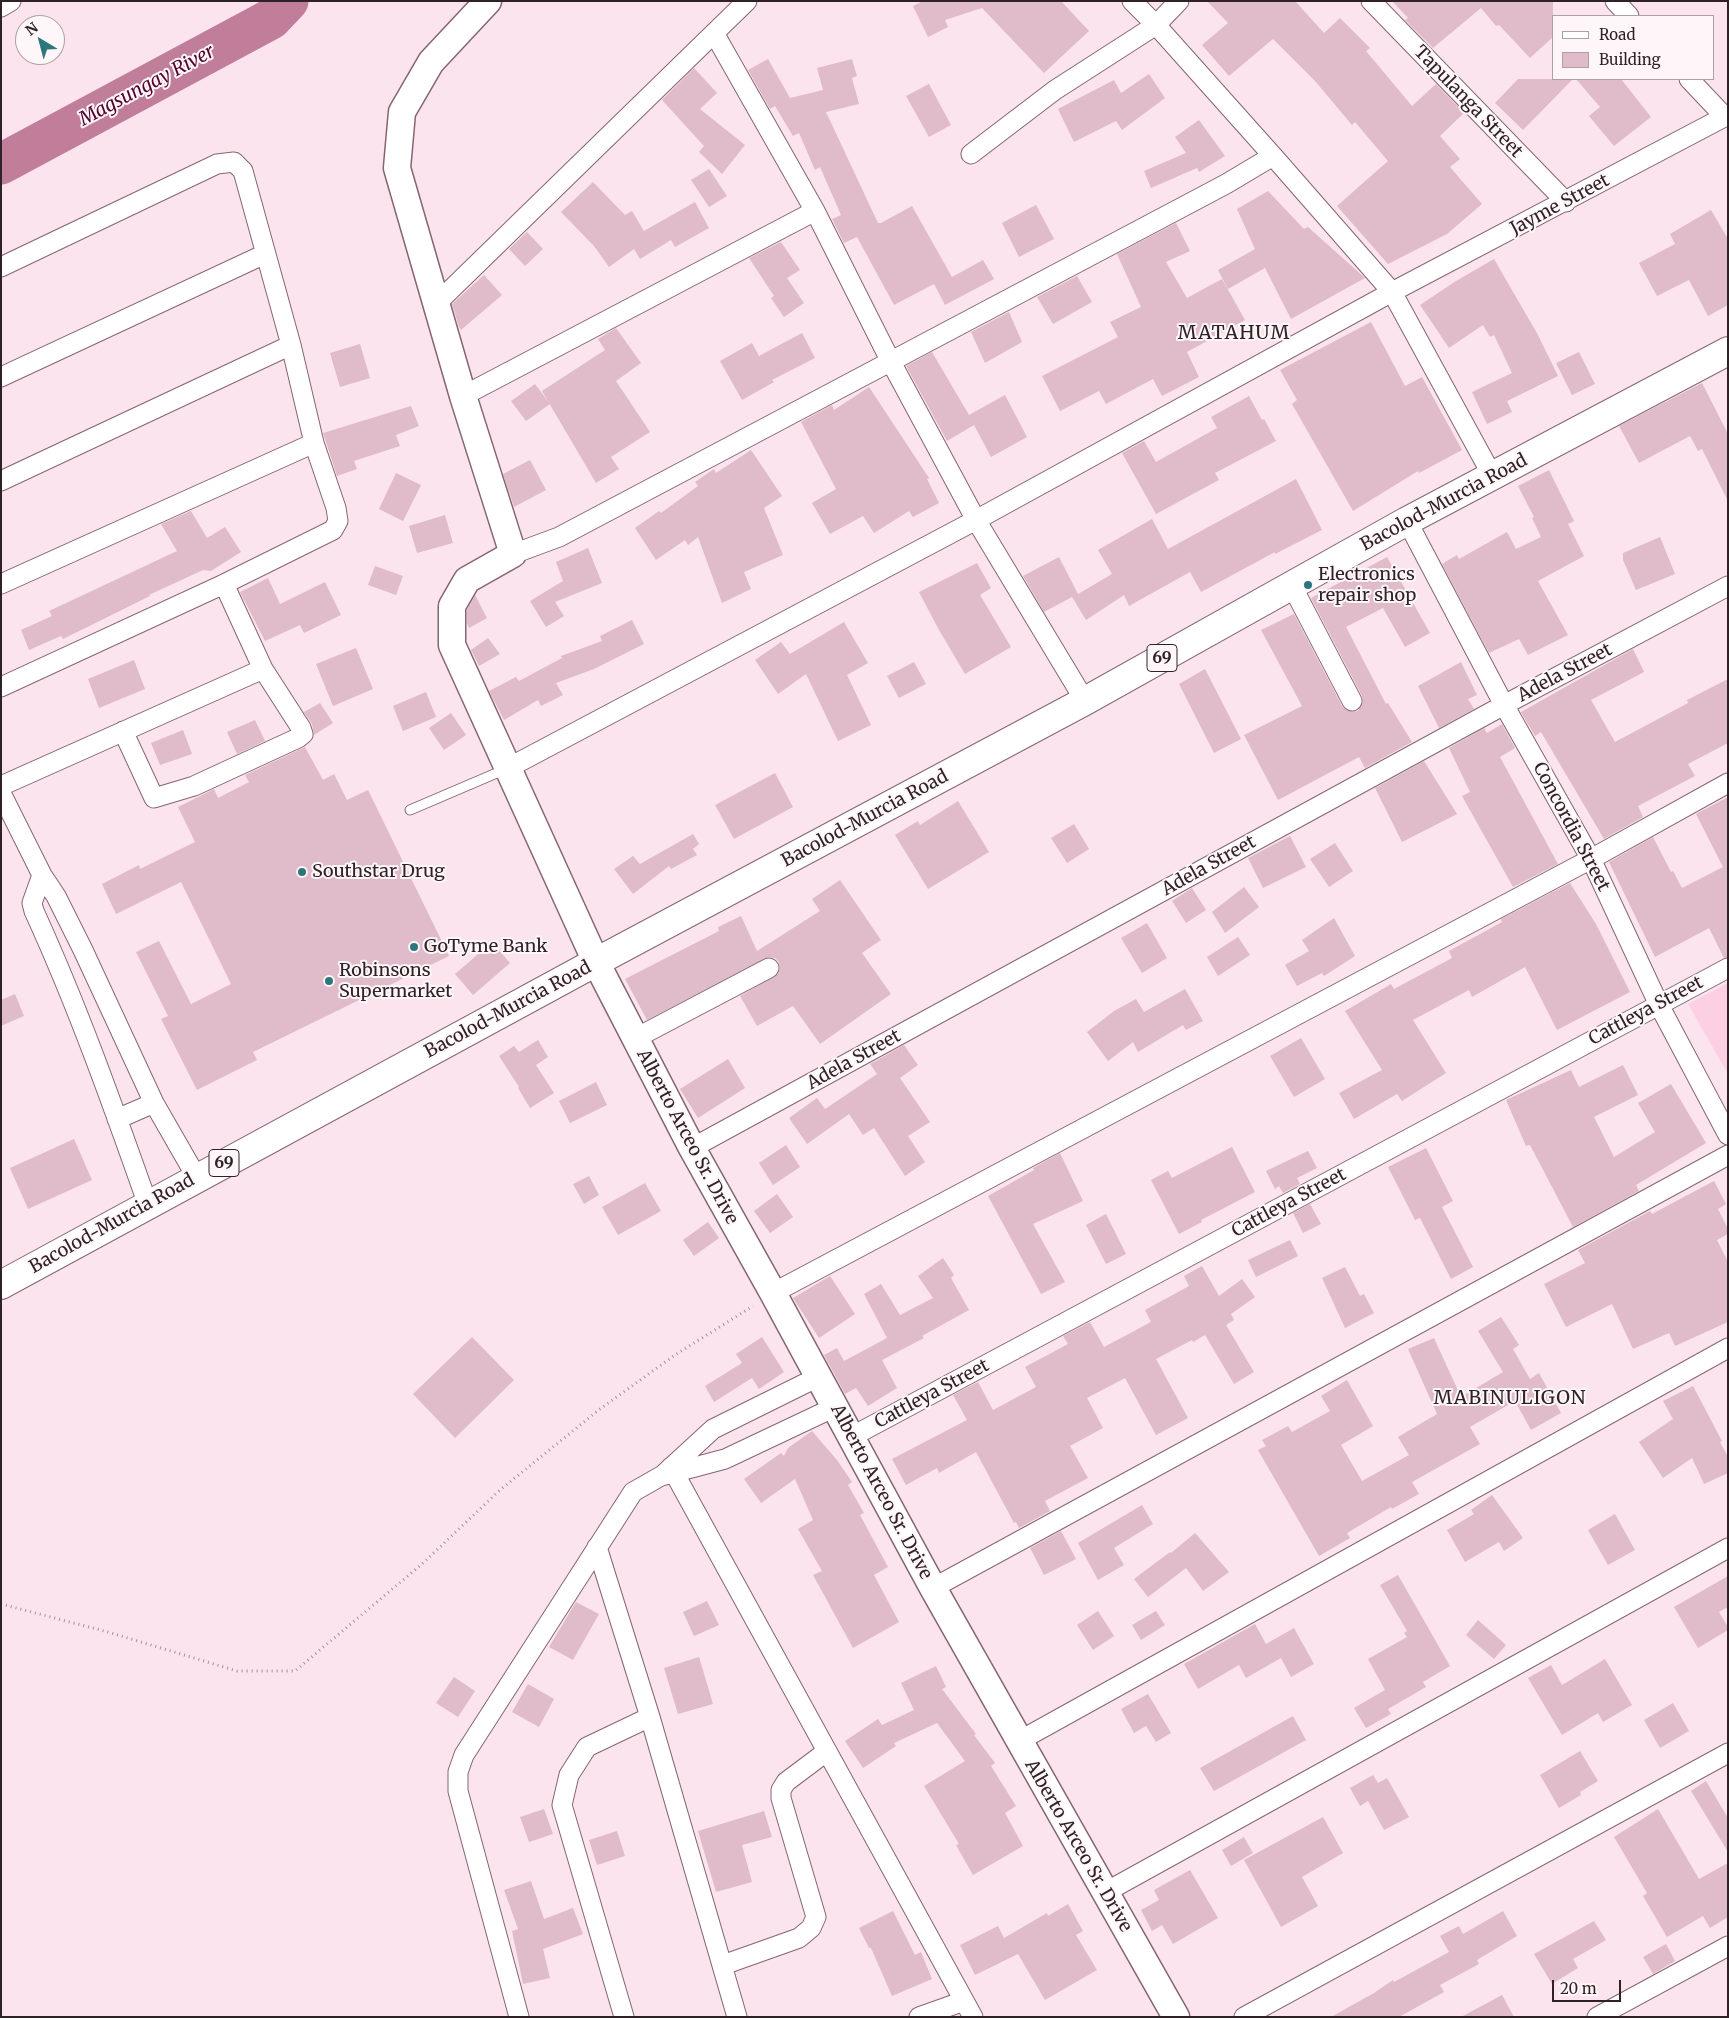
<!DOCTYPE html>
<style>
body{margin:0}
#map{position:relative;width:1729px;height:2018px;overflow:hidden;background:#fbe4ed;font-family:Merriweather,serif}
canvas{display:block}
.frame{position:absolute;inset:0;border:2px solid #2f2227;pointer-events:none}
.legend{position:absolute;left:1552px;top:15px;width:162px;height:65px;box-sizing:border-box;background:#fef6f9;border:1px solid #aba1a5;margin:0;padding:6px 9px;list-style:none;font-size:15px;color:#2f2227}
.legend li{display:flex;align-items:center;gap:10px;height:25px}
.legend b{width:25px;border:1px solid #aba1a5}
.north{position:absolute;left:15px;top:15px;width:50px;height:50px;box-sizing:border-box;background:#fef6f9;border:1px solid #aba1a5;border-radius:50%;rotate:323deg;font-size:14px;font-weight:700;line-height:20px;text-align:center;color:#2f2227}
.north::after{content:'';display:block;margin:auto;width:18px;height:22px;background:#2d777c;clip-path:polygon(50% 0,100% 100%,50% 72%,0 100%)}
.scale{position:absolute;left:1552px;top:1980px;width:69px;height:22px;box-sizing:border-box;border:2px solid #2f2227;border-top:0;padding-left:6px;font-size:15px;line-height:18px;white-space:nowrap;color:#2f2227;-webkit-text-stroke:4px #fef6f9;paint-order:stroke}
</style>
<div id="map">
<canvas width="1729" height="2018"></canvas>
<div class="frame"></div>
<ul class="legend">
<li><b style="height:6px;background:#fff"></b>Road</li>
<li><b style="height:14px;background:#e0bbca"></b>Building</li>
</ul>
<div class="north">N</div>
<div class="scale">20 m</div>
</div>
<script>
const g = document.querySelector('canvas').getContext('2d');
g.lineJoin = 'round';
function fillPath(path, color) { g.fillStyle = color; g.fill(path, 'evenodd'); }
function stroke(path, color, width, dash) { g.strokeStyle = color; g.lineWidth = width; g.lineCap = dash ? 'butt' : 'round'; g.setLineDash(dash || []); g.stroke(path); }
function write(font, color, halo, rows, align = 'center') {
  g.font = font + ' Merriweather,serif'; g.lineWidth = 4; g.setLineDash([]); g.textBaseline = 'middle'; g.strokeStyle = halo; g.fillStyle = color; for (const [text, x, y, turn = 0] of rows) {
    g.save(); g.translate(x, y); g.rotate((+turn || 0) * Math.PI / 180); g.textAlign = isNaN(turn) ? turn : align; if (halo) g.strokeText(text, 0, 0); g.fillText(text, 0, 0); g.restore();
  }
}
const built = new Path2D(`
 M1728,983V1074L1688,1004Z`);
const river = new Path2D(`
 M1,164L271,19L288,1`);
const building = new Path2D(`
 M923,1H1061L1089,31L1044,73L982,8L945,20L948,27L928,37L913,6Z
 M1207,1H1295L1324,33L1340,18L1370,48L1366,51L1412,106L1436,84L1464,113L1440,136L1460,159L1450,167L1482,204L1447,234L1388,264L1337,206L1388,161L1355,122L1352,125L1315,81L1273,39L1229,76L1202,45L1228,23Z
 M1392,1H1553V37L1530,58L1499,25L1496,26L1481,8L1433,48L1405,20L1408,18Z
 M768,59L790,98L823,90L817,68L852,59L857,76L852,78L859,104L826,112L878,223H881L912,206L952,277L983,260L994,279L945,305L934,284L894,305L857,237L844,243L832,219L841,215L820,167L815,170L799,133L793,136L775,106L770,109L748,70Z
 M694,68L717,93L700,109L745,145L722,174L699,152L704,146L662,100Z
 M1149,74L1165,98L1122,130L1116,121L1074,142L1058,109L1114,80L1121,93Z
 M1518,79H1573L1523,130L1495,103Z
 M1576,79H1621L1651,117L1614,146L1589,116L1600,107Z
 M929,84L951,125L929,137L906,96Z
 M1199,120L1225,156L1199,172L1197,168L1151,188L1144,171L1186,153L1175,137Z
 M709,169L727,196L709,207L691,180Z
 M593,182L625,215L632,211L644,231L695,202L709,228L675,247L671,240L640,259L634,249L609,267L594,246L561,212Z
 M1268,191L1304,229L1308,227L1365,278L1291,319L1265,268L1228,289L1218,270L1255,249L1237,209Z
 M1036,205L1054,239L1019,257L1002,223Z
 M1711,210L1728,239V305L1708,316L1689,280L1657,296L1639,263L1675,244L1670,234Z
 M1176,223L1190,251L1166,262L1187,298L1222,279L1245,320L1187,352L1199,377L1162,396L1153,379L1106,404L1099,391L1060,411L1042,376L1118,337L1110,322L1141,307L1117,254Z
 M527,232L543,249L525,266L509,249Z
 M781,242L800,270L787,278L804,303L784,317L771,298L774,296L749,258Z
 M1494,259L1538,335L1558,376L1507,401L1512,412L1487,424L1472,392L1512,373L1494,335L1490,337L1483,325L1449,348L1420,305L1456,281Z
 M484,275L502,295L461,330L459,327L452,304Z
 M1077,276L1092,302L1053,324L1037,297Z
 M1009,312L1022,342L985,363L971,332Z
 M1371,322L1405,386L1422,377L1462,450L1419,473L1418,471L1353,511L1292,404L1297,400L1280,370Z
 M616,328L641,363L616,381L650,432L611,457L619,469L596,483L542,391L605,350L598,339Z
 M802,333L815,358L772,380L774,382L742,400L720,361L752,343L759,356Z
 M360,344L370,378L340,387L330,353Z
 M932,352L969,415L1005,395L1027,437L991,457L974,425L947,441L906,366Z
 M1579,352L1595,384L1572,395L1556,363Z
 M1702,383L1728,434V501L1702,449L1698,451L1690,436L1639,463L1619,426Z
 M535,384L550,404L526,421L511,401Z
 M869,387L929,478L927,479L939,503L913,517L909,511L874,533L863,516L830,534L812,503L836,489L801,422L832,405L834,410Z
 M1249,396L1262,420L1264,419L1276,441L1215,473L1219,480L1156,514L1122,453L1144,441L1156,462L1217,428L1211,417Z
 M411,406L419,426L396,435L400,446L354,461L357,469L337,476L323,433Z
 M751,450L782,496L764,508L783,555L744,572L751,589L722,603L698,537L688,545L685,540L656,560L635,528L659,511L661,513L698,486L695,482L714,469L716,473Z
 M530,460L546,490L514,507L503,474Z
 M1549,470L1574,521L1568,524L1584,556L1538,581L1568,635L1528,655L1519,639L1489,653L1442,564L1457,555L1459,559L1507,532L1516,549L1541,537L1532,518L1534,517L1518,486Z
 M396,473L421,485L403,521L379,509Z
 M1296,479L1322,530L1275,554V552L1201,592L1190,572L1129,606L1124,595L1086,620L1072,597L1044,612L1023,576L1059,557L1078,594L1112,574L1098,550L1152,519L1168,549Z
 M191,511L207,538L225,527L241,552L211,571L203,570L149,595L150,596L63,639L61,636L29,650L21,630L52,616L49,611L177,551L161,524Z
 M445,515L453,543L417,553L409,526Z
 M1660,537L1675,574L1636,590L1623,560V553Z
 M588,548L602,583L555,602L564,616L546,627L530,601L563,581L556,562Z
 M1387,557L1430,633L1405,647L1383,608L1346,627L1386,704L1388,703L1412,742L1365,768L1359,757L1278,800L1244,735L1302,706L1261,630L1294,614L1342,706L1351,712L1358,711L1363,702L1362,696L1311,598Z
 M977,563L991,588L980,595L1011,647L965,674L939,630L919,592Z
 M375,566L403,576L396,595L368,585Z
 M268,578L280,604L325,582L341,615L304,633L300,625L265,641L240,592Z
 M475,595L487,618L469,628L467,623V610Z
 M632,620L644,644L594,669L556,683L563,695L541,706L538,700L504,720L489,691L516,677L519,681L562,658L561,656L602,641L600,636Z
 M844,622L868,663L847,675L871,725L838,741L806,674L778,694L755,660L781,642L790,654Z
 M488,638L500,654L479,666L471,650Z
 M356,648L373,689L333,706L316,664Z
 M1633,649L1644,672L1591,700L1615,742L1688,703L1687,700L1728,679V743L1688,764L1695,776L1638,806L1643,817L1604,839L1541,732L1535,736L1521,712Z
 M134,660L145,689L99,708L88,679Z
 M914,662L926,684L899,698L887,676Z
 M1461,662L1477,695L1468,699L1474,709L1439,728L1418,686Z
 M1205,669L1241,739L1214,753L1179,684Z
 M426,692L436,717L403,731L393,706Z
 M320,703L333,723L314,735L312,724L304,712Z
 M451,713L466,735L444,750L429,728Z
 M255,720L265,741L237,754L227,732Z
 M1502,724L1515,748L1500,757L1558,864L1513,887L1462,796L1470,792L1449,748L1484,728L1487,733Z
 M183,730L192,754L160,765L151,743Z
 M305,747L323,780L334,774L347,800L368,790L449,956L253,1052L257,1060L197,1090L161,1019L168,1016L136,952L159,941L191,1004L231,984L181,882L116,914L102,884L139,865L140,869L195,842L178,807L214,789L218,798L249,782L245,775Z
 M1424,761L1457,814L1402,842L1375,788Z
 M775,773L793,807L734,839L715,805Z
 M1728,797V957L1724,958L1709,928L1655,957L1609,862L1653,837L1671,872L1673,871L1682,888L1723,867L1696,814Z
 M958,801L989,852L928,889L895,835L918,821L920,825Z
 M1074,824L1089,849L1067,863L1051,838Z
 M693,834L699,844L693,849L697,855L671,869L669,866L633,894L614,869L633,856L640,864Z
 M1290,836L1306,867L1263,888L1248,858Z
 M1335,843L1353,871L1329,887L1310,859Z
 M840,880L881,940L862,953L891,994L820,1044L793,1006L757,1026L740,996L778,974L780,969L779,962L775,958L769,957L647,1020L625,979L719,931L718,927L741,916L757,951L820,911L812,899Z
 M1570,883L1596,924L1630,992L1557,1030L1525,967L1472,997L1469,990L1413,1020L1446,1073L1402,1101L1397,1094L1354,1119L1339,1093L1382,1070L1345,1011L1391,984L1394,989L1452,958L1449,951L1502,922L1501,919Z
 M1244,887L1259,907L1225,933L1212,912Z
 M1192,888L1206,910L1186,923L1172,901Z
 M1334,918L1355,956L1324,976L1322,973L1297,986L1285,965L1309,951L1302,940Z
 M1147,923L1167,958L1142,973L1121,938Z
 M1238,937L1250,955L1218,976L1207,957Z
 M492,942L510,963L473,995L455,974Z
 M1185,989L1203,1021L1186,1030L1183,1025L1138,1052L1133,1042L1108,1061L1087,1032L1114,1011L1136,999L1144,1012Z
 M15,994L24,1016L1,1026V1000Z
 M1301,1038L1325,1079L1294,1097L1270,1056Z
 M538,1040L548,1057L536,1065L554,1093L530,1108L518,1088L519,1087L499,1056L514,1046L519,1052Z
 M904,1045L918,1065L900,1078L930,1122L908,1136L925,1162L905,1176L874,1128L863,1135L849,1114L807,1144L789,1118L817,1098L825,1109L877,1074L870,1064Z
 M728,1059L745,1088L698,1118L680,1089Z
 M1623,1065L1638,1095L1594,1117L1614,1157L1655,1132L1638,1103L1671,1084L1706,1143L1636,1185L1639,1191L1573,1227L1530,1145L1526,1146L1506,1100L1571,1070L1579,1087Z
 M596,1082L607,1105L570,1123L559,1101Z
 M74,1139L92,1180L28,1209L10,1168Z
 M786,1145L800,1167L773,1185L759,1163Z
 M1232,1147L1255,1192L1201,1220L1202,1222L1179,1234L1151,1180L1168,1171L1172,1178Z
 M1426,1148L1453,1201L1442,1207L1473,1267L1451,1279L1420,1218L1415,1220L1388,1167Z
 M1308,1151L1317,1168L1297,1178L1300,1184L1283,1193L1279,1186L1275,1189L1266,1171Z
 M1060,1153L1083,1201L1033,1224L1065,1282L1041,1294L988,1196L1034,1170L1033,1168Z
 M589,1176L599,1195L584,1204L573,1184Z
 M1714,1181L1726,1204L1718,1209L1728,1229V1234L1717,1240L1728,1262V1322L1675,1346L1669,1333L1633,1349L1612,1304L1566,1327L1544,1284L1585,1263L1578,1250L1650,1211L1652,1214Z
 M645,1183L661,1211L618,1235L602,1207Z
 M777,1194L793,1217L770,1233L754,1211Z
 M1310,1204L1321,1224L1303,1233L1293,1213Z
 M1106,1214L1126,1254L1106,1264L1086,1225Z
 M708,1222L719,1238L694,1256L683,1240Z
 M1290,1240L1298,1256L1256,1277L1248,1260Z
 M943,1258L954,1275L951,1278L969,1310L922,1336L924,1338L882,1360L897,1388L868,1406L856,1388L845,1394L824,1355L837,1348L844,1361L887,1338L864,1294L881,1284L900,1315L933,1298L918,1276Z
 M1202,1266L1219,1296L1242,1279L1255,1297L1231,1314L1234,1320L1226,1325L1254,1372L1234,1384L1205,1335L1193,1342L1192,1340L1156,1359L1188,1418L1156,1435L1125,1378L1087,1398L1103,1428L1070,1446L1088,1478L1045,1501L1050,1511L1019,1528L1016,1522L1014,1523L976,1452L939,1473L937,1468L906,1485L892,1459L967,1420L953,1395L978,1382L993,1410L1036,1387L1025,1367L1068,1344L1063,1336L1090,1322L1104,1347L1151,1322L1145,1310L1189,1286L1184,1276Z
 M1345,1267L1360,1296L1364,1294L1374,1313L1345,1328L1322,1278Z
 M830,1276L855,1314L819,1338L793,1298Z
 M1501,1317L1519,1345L1513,1349L1530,1379L1539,1373L1561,1413L1531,1430L1515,1401L1470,1427L1480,1444L1412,1482L1419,1494L1392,1509L1391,1507L1347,1533L1350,1538L1319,1556L1258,1450L1266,1446L1262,1440L1288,1426L1292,1432L1330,1411L1321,1396L1347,1380L1373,1426L1341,1445L1362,1481L1409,1455L1398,1437L1437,1414L1408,1349L1434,1338L1461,1397L1503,1372L1478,1331Z
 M472,1337L514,1380L455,1438L413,1394Z
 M762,1337L784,1372L759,1389L752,1378L714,1402L705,1386L742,1363L736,1354Z
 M1693,1386L1722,1441L1720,1442L1728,1457V1473L1704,1484L1692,1458L1663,1478L1639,1442L1673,1419L1663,1401Z
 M812,1431L837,1460L852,1482L848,1485L864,1513L860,1515L888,1567L874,1575L899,1622L853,1648L813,1575L822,1571L798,1529L813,1520L795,1479L761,1503L744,1479L781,1453L784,1456L788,1448Z
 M1492,1495L1523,1538L1504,1551L1499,1542L1465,1562L1447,1530L1474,1514L1471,1510Z
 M1142,1505L1153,1524L1114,1548L1124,1565L1098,1580L1078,1543Z
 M1615,1514L1635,1550L1608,1565L1588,1530Z
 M1061,1531L1076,1559L1044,1575L1030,1548Z
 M1195,1533L1229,1572L1203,1591L1186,1568L1148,1597L1134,1579L1170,1552L1171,1553Z
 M1398,1575L1450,1666L1423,1682L1426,1687L1388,1709L1391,1714L1366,1728L1354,1708L1385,1690L1368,1659L1407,1637L1404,1633L1407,1631L1380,1585Z
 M1728,1576V1607L1719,1612L1728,1627V1630L1698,1648L1674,1607Z
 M707,1601L719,1625L694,1636L683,1612Z
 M576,1602L599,1614L573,1660L549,1647Z
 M1098,1611L1114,1636L1093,1650L1077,1625Z
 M1156,1611L1165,1625L1141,1640L1132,1625Z
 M1478,1620L1506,1645L1494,1659L1466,1635Z
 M1255,1624L1266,1644L1294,1628L1314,1664L1291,1677L1281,1658L1246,1678L1239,1665L1198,1689L1184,1664Z
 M699,1657L713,1704L678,1714L664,1668Z
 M1605,1659L1632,1705L1603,1722L1598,1713L1562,1735L1528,1678L1551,1665L1562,1685Z
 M936,1666L946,1687L942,1689L976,1734L974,1735L995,1763L991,1766L1016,1806L1005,1813L1023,1846L973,1875L956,1845L959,1844L924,1786L965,1761L937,1723L894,1743L896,1746L863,1768L845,1741L878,1719L882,1725L914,1710L901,1683Z
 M454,1677L475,1691L458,1717L436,1703Z
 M528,1684L554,1699L539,1727L512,1712Z
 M1148,1694L1171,1733L1156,1742L1146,1726L1134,1733L1121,1709Z
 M1673,1703L1689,1731L1660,1748L1644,1720Z
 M1293,1716L1306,1740L1214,1791L1200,1768Z
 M1580,1751L1598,1781L1580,1792L1581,1795L1559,1808L1540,1775Z
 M1373,1775L1378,1783L1387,1778L1409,1817L1384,1830L1368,1801L1360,1806L1350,1788Z
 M1706,1781L1728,1818V1852L1691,1791Z
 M544,1809L553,1834L529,1842L520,1817Z
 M1658,1809L1699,1879L1728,1863V1917L1710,1928L1703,1916L1667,1937L1643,1896L1647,1893L1614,1837Z
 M764,1811L772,1837L742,1845L752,1882L716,1892L698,1831Z
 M1323,1817L1343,1853L1302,1877L1318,1906L1281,1927L1244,1860Z
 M617,1831L625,1856L597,1865L589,1840Z
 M1244,1837L1253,1853L1231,1866L1222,1850Z
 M1190,1870L1218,1918L1173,1944L1162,1925L1152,1931L1141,1910L1159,1900L1154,1890Z
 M531,1881L544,1919L573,1908L583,1934L543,1949L550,1978L523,1984L512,1931L518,1929L504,1890Z
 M1068,1904L1083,1931L1076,1935L1097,1970L1045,2000L1018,1954L975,1975L960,1945L998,1926L1004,1938L1047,1913L1048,1916Z
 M893,1911L915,1955L921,1952L932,1979L892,1996L871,1948H869L859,1928Z
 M1503,1911L1517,1936L1477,1960L1479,1964L1440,1985L1444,1992L1399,2017H1331L1374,1993L1393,1980L1394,1982L1449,1952L1440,1936L1459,1926L1463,1934Z
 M1594,1921L1606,1940L1573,1959L1578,1968L1552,1984L1534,1954Z
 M1666,1944L1675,1961L1653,1974L1643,1957Z
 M1502,1995L1514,2017H1461Z`);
const path = new Path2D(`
 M1,1604L108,1632L237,1671H295L422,1564L500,1490L600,1409L675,1355L753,1306`);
const lane = new Path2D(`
 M410,810L506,769`);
const street = new Path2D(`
 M1371,1L1566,202
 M1615,1L1629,16
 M1,7L11,1
 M714,33L815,211L891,362L976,520L1085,701
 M1689,79L1725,117
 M971,154L1055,90L1156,25L1179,1
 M1273,156L1392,292L1493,477
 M1,267L217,164L234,162L243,171L291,345L314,443L336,508L338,521L333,530L224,584L1,687
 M437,303L747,1
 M1,377L265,254
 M463,396L815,211
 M1,481L291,345
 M1407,521L1504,705L1591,859L1659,1005L1728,1135
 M513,554L559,537L1226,184L1273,156L1156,25L1132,1
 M1,584L314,443
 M1292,586L1352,701
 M123,731L154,798L194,786L298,738L303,734L301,728L263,669L224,584
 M508,768L976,520L1392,292L1728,115
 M1,786L263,669
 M1,793L42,875L56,896L83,950L154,1103L197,1178
 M42,875L32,903L34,911C78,1007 113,1106 148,1205
 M634,1039L769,968
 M117,1119L154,1103
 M692,1148L1504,705L1728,586
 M773,1293L1591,859L1728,783
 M851,1437L1728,968
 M671,1467L973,2017
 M664,1474L713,1429L818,1377
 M597,1547L650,1717L737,2017
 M933,1588L1728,1155
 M1019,1741L1728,1348
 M1104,1893L1728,1548
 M723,1965L799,1938L811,1928L816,1917L781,1798V1790L786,1782L826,1752
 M519,2017L458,1791V1772L464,1755L633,1492L661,1476L725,1459L835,1407
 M624,2017L562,1805L569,1775L587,1747L650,1717
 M919,2017L964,2001
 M1244,2017L1728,1753
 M1597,2017L1728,1946`);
const secondary = new Path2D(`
 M488,1L431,62L402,112L397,168L463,396L513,554L467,580L452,606V645L596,962L692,1148L773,1293L933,1588L1176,2017`);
const primary = new Path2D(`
 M1,1285L596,962L1085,701L1407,521L1728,351`);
const markers = [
 [1308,585,5,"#2d777c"],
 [302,872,5,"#2d777c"],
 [414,947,5,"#2d777c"],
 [329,981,5,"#2d777c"]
];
const shields = [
 [1162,658,30],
 [224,1163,30]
];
const shieldNames = [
 ["69",1162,658],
 ["69",224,1163]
];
const streetNames = [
 ["Tapulanga Street",1468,102,46],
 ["Jayme Street",1560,205,-28],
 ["Bacolod-Murcia Road",1444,503,-28],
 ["Adela Street",1565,673,-28],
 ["Bacolod-Murcia Road",865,819,-28],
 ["Concordia Street",1571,827,62],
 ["Adela Street",1209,866,-29],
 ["Bacolod-Murcia Road",508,1010,-28],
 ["Cattleya Street",1646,1011,-28],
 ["Adela Street",854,1060,-29],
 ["Alberto Arceo Sr. Drive",687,1137,62],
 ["Cattleya Street",1289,1203,-28],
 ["Bacolod-Murcia Road",112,1224,-29],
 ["Cattleya Street",932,1394,-28],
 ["Alberto Arceo Sr. Drive",881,1492,62],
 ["Alberto Arceo Sr. Drive",1078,1846,60]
];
const poiNames = [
 ["Electronics",1318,575],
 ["repair shop",1318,596],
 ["Southstar Drug",312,872],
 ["GoTyme Bank",424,947],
 ["Robinsons",339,971],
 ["Supermarket",339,992]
];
const waterNames = [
 ["Magsungay River",147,86,-28]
];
const neighbourhoodNames = [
 ["MATAHUM",1234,334],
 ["MABINULIGON",1510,1399]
];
fillPath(built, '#fdcfe2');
stroke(river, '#c17e9b', 41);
fillPath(building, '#e0bbca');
stroke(lane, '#866573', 11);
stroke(street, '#866573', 21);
stroke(secondary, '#866573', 29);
stroke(primary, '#866573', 30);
stroke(path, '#a59299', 3, [1, 4]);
stroke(lane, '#fff', 9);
stroke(street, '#fff', 19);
stroke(secondary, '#fff', 26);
stroke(primary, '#fff', 28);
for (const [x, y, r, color] of markers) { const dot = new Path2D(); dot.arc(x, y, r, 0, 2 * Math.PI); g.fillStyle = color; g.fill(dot); stroke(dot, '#fef6f9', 2); }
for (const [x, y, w] of shields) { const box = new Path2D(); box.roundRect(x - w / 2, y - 13.5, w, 27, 4); g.fillStyle = '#fef6f9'; g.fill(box); stroke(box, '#2f2227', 1); }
write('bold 16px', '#2f2227', null, shieldNames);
write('18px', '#2f2227', '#fef6f9', streetNames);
write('18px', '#2f2227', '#fef6f9', poiNames, 'left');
write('italic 19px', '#510030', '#fef6f9', waterNames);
g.letterSpacing = '1px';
write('19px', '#2f2227', '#fef6f9', neighbourhoodNames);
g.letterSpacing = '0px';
</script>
